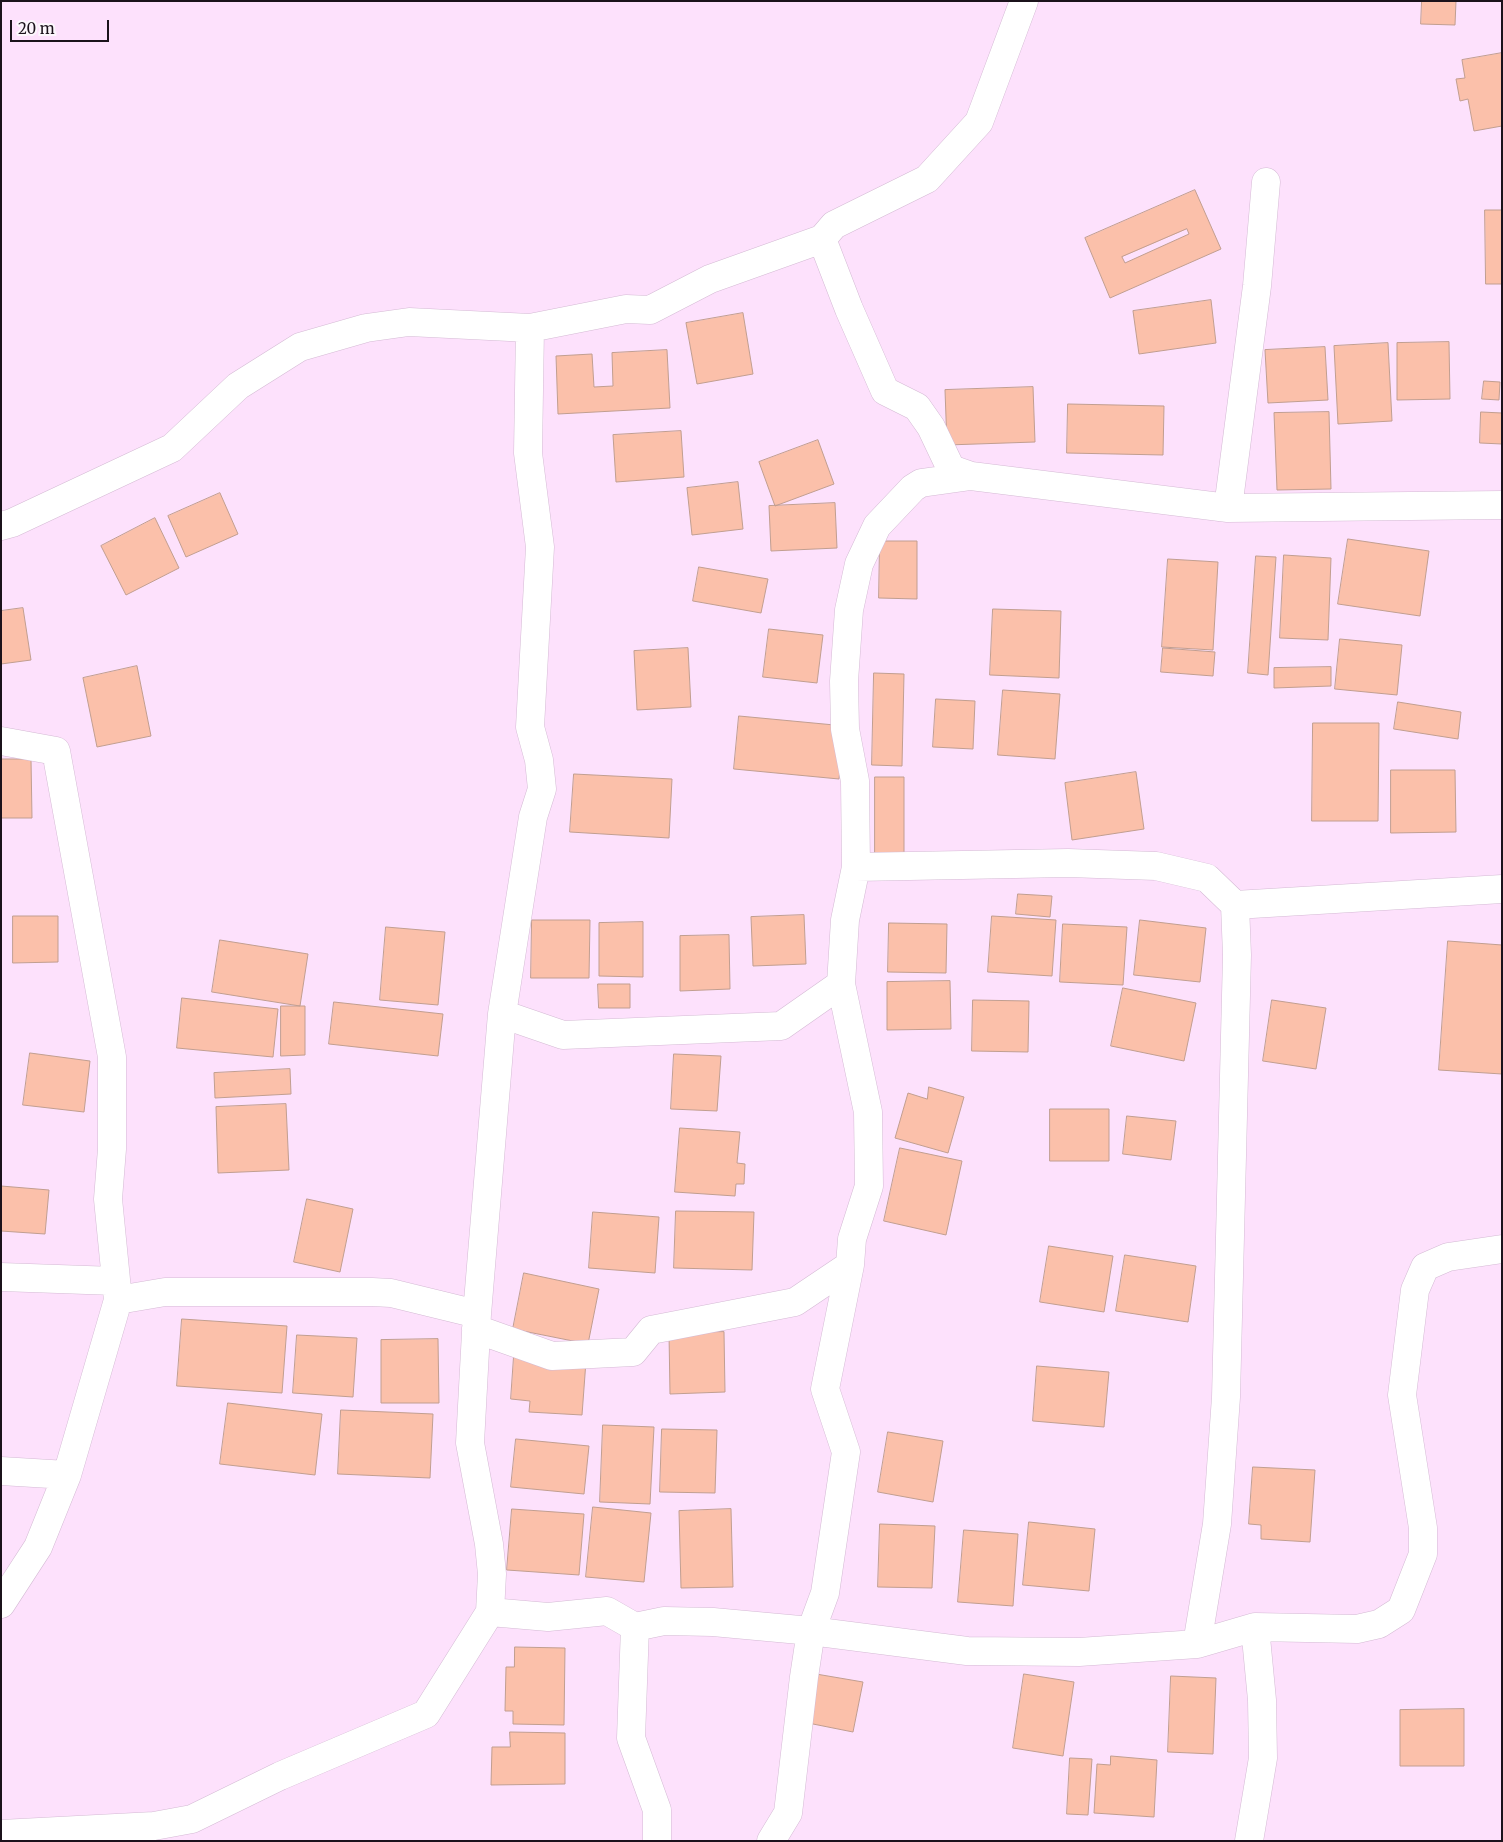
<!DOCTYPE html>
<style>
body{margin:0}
#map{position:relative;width:1503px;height:1842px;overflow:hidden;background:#fde1fc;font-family:Merriweather,serif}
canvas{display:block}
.frame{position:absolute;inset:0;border:2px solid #1b121b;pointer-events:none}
.scale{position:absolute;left:10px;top:20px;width:99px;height:22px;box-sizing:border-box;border:2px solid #1b121b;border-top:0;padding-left:6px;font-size:15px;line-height:18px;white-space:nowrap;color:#1b121b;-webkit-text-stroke:4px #fcf7fc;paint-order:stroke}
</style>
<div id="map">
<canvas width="1503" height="1842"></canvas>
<div class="frame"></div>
<div class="scale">20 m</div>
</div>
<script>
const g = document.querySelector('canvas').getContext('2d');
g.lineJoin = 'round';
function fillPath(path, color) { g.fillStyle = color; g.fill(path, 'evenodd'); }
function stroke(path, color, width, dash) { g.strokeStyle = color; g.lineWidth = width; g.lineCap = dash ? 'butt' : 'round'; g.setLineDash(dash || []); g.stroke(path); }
const building = new Path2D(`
 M1422,1H1456L1455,25L1421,24Z
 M1502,53V126L1474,131L1468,99L1460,101L1456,79L1465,78L1462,60Z
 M1195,190L1221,249L1110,298L1085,238ZM1187,229L1189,234L1125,263L1122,257Z
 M1485,210H1502V284H1486Z
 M1211,300L1216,343L1139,354L1133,311Z
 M743,313L753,374L697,384L686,323Z
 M1449,342L1450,399L1397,400V343Z
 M1388,343L1392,421L1338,424L1334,346Z
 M1325,347L1328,400L1268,403L1265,350Z
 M667,350L670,408L558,414L556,356L592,354L594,387L613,386L612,353Z
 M1484,381L1500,382L1499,400L1482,399Z
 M1033,387L1035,442L947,445L945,390Z
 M1068,404L1164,406L1163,455L1067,453Z
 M1329,412L1331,489L1277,490L1274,413Z
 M1481,412L1502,413V444L1480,443Z
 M681,431L684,477L616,482L613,435Z
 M818,440L834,484L775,506L759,462Z
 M738,482L743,529L692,535L687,488Z
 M220,493L238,534L186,557L168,516Z
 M835,503L837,548L771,551L769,506Z
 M155,518L179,568L126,595L101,546Z
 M1348,539L1429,551L1420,616L1338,604Z
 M880,541H917V599L879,598Z
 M1284,555L1331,558L1328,640L1280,638Z
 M1256,556L1276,557L1268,675L1248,673Z
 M1168,559L1218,562L1213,650L1162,647Z
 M699,567L768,579L761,613L693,601Z
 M23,608L31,660L1,664V611Z
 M993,609L1061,611L1059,678L990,675Z
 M769,629L823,635L817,683L763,677Z
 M1340,639L1402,645L1397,695L1335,689Z
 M688,648L691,707L637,710L634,651Z
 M1163,648L1215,652L1213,676L1161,672Z
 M137,666L151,736L97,747L83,678Z
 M1331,667V686L1274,688V668Z
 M874,673L904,674L902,766L872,765Z
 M1003,690L1060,694L1055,759L998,755Z
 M936,699L975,701L973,749L933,747Z
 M1398,702L1461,712L1458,739L1394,729Z
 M739,716L845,726L839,779L734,769Z
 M1313,723H1379L1378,821H1312Z
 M1,759H31L32,818H1Z
 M1391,770H1455L1456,832L1391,833Z
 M1136,772L1144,829L1072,840L1065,783Z
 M574,774L672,779L669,838L570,832Z
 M875,777H904V860L875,861Z
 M1018,894L1052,896L1050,917L1016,914Z
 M804,915L806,964L753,966L751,917Z
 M13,916H58V962L13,963Z
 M992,916L1056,920L1052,976L988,972Z
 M532,920H590L589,978H531Z
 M1140,920L1206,928L1200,982L1134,975Z
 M643,922V977L599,976V923Z
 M889,923L947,924L946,973L888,972Z
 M1063,924L1127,927L1123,985L1060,982Z
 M386,927L445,932L438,1005L380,1000Z
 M729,935L730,989L680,991V936Z
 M220,940L308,954L300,1006L212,992Z
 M1448,941L1502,945V1074L1439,1070Z
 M950,981L951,1029L887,1030V982Z
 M598,984H630V1008H599Z
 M1123,988L1196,1003L1184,1061L1111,1046Z
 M182,998L278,1009L273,1057L177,1048Z
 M973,1000L1029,1001L1028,1052L972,1051Z
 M1272,1000L1326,1008L1316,1069L1263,1061Z
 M334,1002L443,1014L438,1056L329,1044Z
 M281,1006H305V1055L281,1056Z
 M30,1053L90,1061L84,1112L23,1105Z
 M674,1054L721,1056L717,1111L671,1109Z
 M290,1069L291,1094L215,1098L214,1073Z
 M929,1087L964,1097L948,1153L895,1138L908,1093L927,1099Z
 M286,1104L289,1170L218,1173L216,1107Z
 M1050,1109H1109V1161H1050Z
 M1127,1116L1176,1121L1171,1160L1123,1154Z
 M680,1128L740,1132L737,1163L745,1164L744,1184H736L735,1196L675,1192Z
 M900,1148L962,1161L946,1235L884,1221Z
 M1,1186L49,1190L45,1234L1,1231Z
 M307,1199L353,1209L340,1272L294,1262Z
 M676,1211L754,1212L752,1270L674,1268Z
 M593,1212L659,1217L655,1273L589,1268Z
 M1049,1246L1113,1256L1104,1312L1040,1302Z
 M1125,1255L1196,1266L1188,1322L1116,1311Z
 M524,1273L599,1289L588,1344L513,1329Z
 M182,1319L287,1326L282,1393L177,1386Z
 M724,1332L725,1392L670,1394L669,1333Z
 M297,1335L357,1338L353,1397L293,1393Z
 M438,1339L439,1403H381V1340Z
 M514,1356L586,1361L582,1415L529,1412L530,1401L511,1399Z
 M1037,1366L1109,1372L1104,1427L1033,1421Z
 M228,1403L322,1414L315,1475L220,1464Z
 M341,1410L433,1414L430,1478L338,1474Z
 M603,1425L654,1427L650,1504L600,1502Z
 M662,1429L717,1430L715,1493L660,1492Z
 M888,1432L943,1441L933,1502L878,1492Z
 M516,1439L589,1446L584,1494L511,1487Z
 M1253,1467L1315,1470L1310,1542L1261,1539V1525L1249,1524Z
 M593,1507L651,1513L644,1582L586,1577Z
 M512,1509L584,1514L579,1575L507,1570Z
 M731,1509L733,1587L681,1588L679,1511Z
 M1029,1522L1095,1529L1089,1591L1023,1585Z
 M880,1524L935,1526L932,1588L878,1587Z
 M964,1530L1018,1534L1013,1606L958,1602Z
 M515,1647L565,1648L564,1725L513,1724V1711H505L506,1667H514Z
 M816,1674L863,1682L853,1732L808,1723Z
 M1024,1674L1074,1682L1063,1756L1013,1748Z
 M1171,1676L1216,1678L1213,1754L1168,1752Z
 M1464,1709V1766H1400V1710Z
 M510,1732L565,1733V1784L491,1785L492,1747H510Z
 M1111,1756L1157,1760L1154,1817L1094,1813L1097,1764L1110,1765Z
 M1070,1758L1092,1759L1088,1815L1067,1814Z`);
const street = new Path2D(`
 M822,239L834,225L927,179L979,122L1024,1
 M1228,508L1257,286L1266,182
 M1,526L12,523L172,448L238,386L300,347L366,328L409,322L530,328L626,309L650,310L710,279L822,239L849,309L885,391L917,407L931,427L951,469L971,476
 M1,741L56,751L112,1057V1149L108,1199L118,1300L67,1475L38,1547L1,1604
 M856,867L1068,863L1156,866L1207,878L1235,905L1237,955L1226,1397L1217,1524L1197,1644
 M1235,905L1502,889
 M502,1014L533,817L542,789L539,760L530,727L540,547L528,453L530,328
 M1,1277L115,1281
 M118,1300L165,1292H372L391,1293L477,1314
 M476,1329L552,1356L633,1352L651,1330L795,1302L850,1265L852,1239L869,1186L868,1112L841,984
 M1,1471L67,1475
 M490,1612L492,1574L489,1544L470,1443L477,1314L502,1014L563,1035L781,1026L841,984L845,920L856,867L855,781L845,729L844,681L849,610L859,564L877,526L913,488L921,483L971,476L1228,508L1502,505
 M635,1627L631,1738L657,1810V1841
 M1255,1627L1357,1629L1379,1624L1401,1610L1423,1554V1528L1402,1395L1415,1290L1425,1267L1448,1257L1502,1249
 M1,1834L154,1826L192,1819L280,1776L426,1714L490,1612L548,1617L607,1611L635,1627L664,1621L713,1622L811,1631L967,1651L1079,1652L1197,1644L1255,1627L1262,1700L1263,1758L1249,1841
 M771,1841L788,1813L804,1677L811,1631L825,1593L846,1452L825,1389L850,1265`);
fillPath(building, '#fbc0aa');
stroke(building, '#c19e90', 1);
stroke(street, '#d4bad4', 29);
stroke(street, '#fff', 28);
</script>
